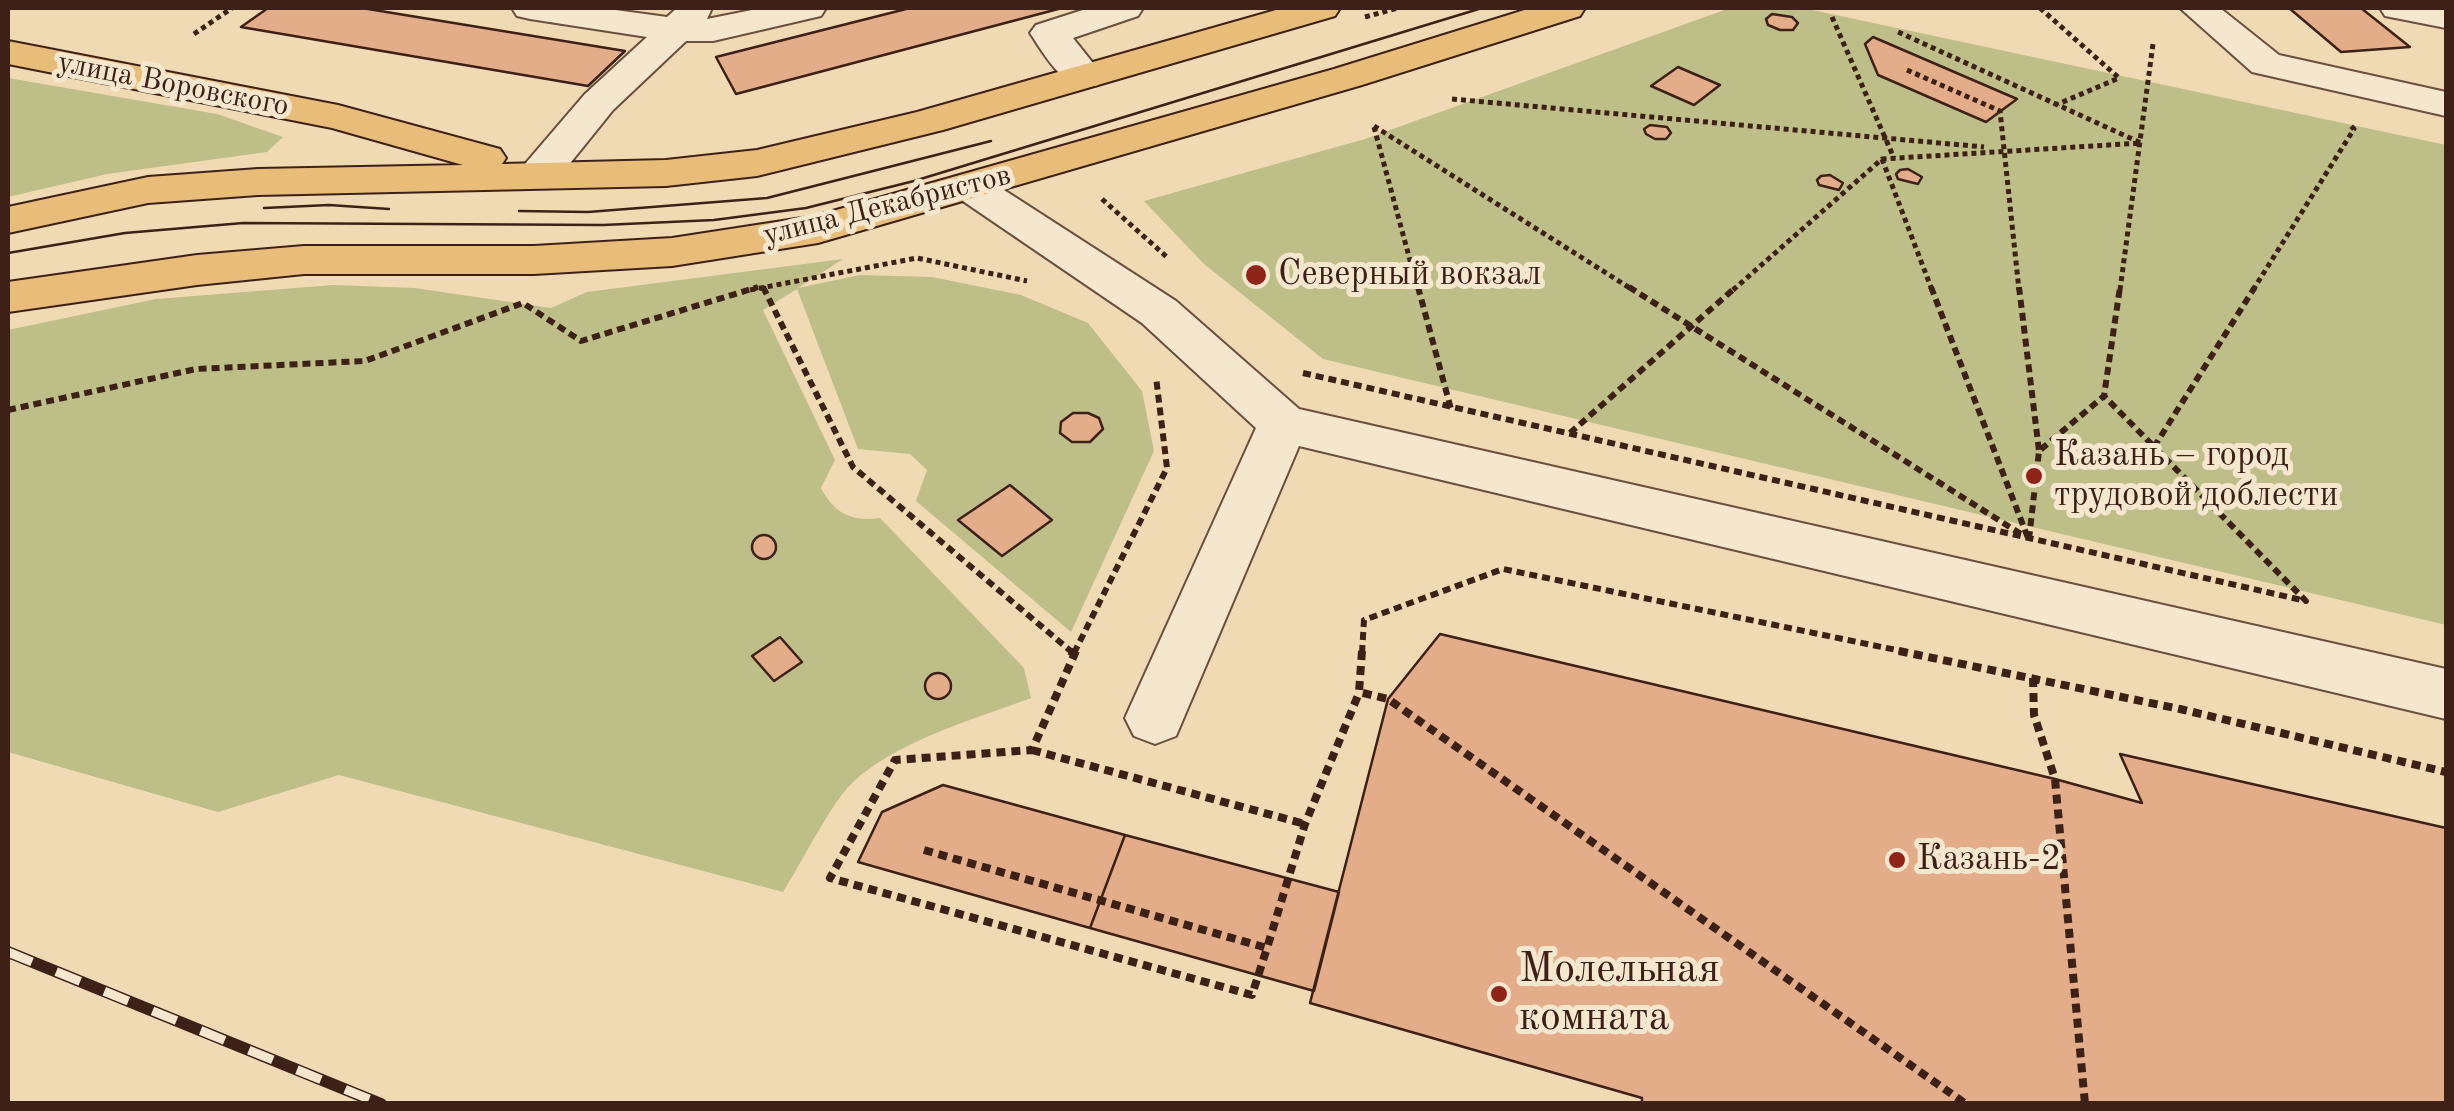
<!DOCTYPE html>
<meta charset="utf-8">
<style>
body{margin:0}
#map{position:relative;width:2454px;height:1111px;overflow:hidden;background:#f0dab3;font-family:"Old Standard TT",serif}
canvas{display:block}
.frame{position:absolute;inset:0;border:10px solid #3d2117;pointer-events:none}
</style>
<div id="map">
<canvas width="2454" height="1111"></canvas>
<div class="frame"></div>
</div>
<script>
const g = document.querySelector('canvas').getContext('2d');
g.lineJoin = 'round';
function fillPath(path, color) { g.fillStyle = color; g.fill(path, 'evenodd'); }
function stroke(path, color, width, dash) { g.strokeStyle = color; g.lineWidth = width; g.lineCap = dash ? 'butt' : 'round'; g.setLineDash(dash || []); g.stroke(path); }
function write(font, color, halo, rows, align = 'center') {
  g.font = font + ' "Old Standard TT",serif'; g.lineWidth = 10; g.setLineDash([]); g.textBaseline = 'middle'; g.strokeStyle = halo; g.fillStyle = color; for (const [text, x, y, turn = 0] of rows) {
    g.save(); g.translate(x, y); g.rotate((+turn || 0) * Math.PI / 180); g.textAlign = isNaN(turn) ? turn : align; if (halo) g.strokeText(text, 0, 0); g.fillText(text, 0, 0); g.restore();
  }
}
const green = new Path2D(`
 M1730,8H1803L2446,145V625L1323,359L1204,264L1144,201L1365,139Z
 M8,78L217,114L283,137L267,152L107,174L8,197Z
 M843,259L798,288L860,275L932,277L1021,295L1088,323L1142,391L1154,451L1071,632L916,501L927,470L910,454L858,449L797,289L763,310L835,460L821,488C834,513 851,522 880,518L1024,668L1031,698C975,719 883,745 844,792C821,822 803,860 783,892L339,775L218,812L8,752V330L156,299L333,285L415,288L551,308L587,292Z`);
const building = new Path2D(`
 M268,8H362L625,51L588,86L241,27Z
 M910,8H1062L736,94L716,57Z
 M2289,8H2361L2410,47L2341,52Z
 M1772,14L1792,17L1798,23L1793,30H1780L1768,25L1766,19Z
 M1873,37L2017,99L1986,122L1878,75L1865,44Z
 M1678,67L1720,85L1694,105L1651,86Z
 M1650,125L1667,127L1671,133L1666,139H1655L1646,134L1644,129Z
 M1908,169L1922,177L1918,184L1898,179L1896,174L1900,170Z
 M1830,175L1843,183L1839,190L1819,185L1817,180L1821,176Z
 M1073,413H1088L1099,418L1103,429L1090,442H1072L1060,433L1061,422Z
 M1010,485L1052,520L1002,556L958,520Z
 M752 547a12 12 0 1 1 24 0a12 12 0 1 1-24 0Z
 M1440,634L2055,779L2142,803L2120,754L2446,828V1104H1642V1098L1310,1003L1388,699Z
 M780,637L802,662L774,681L752,656Z
 M925 686a13 13 0 1 1 26 0a13 13 0 1 1-26 0Z
 M943,785L1125,835L1090,928L858,862L882,812Z
 M1125,835L1339,892L1314,991L1090,928Z`);
const pathFar2 = new Path2D(`
 M2040,8L2119,78L2058,104
 M1365,17L1398,8
 M1832,17L1894,158
 M194,34L232,8
 M1907,70L2000,111L2019,290
 M1452,99L1984,147
 M1374,126L1633,290
 M1374,127L1418,290
 M1882,159L1932,290
 M1102,199L1168,258
 M762,286L764,290
 M750,290L917,258L1027,281
 M1733,290L1882,159L2141,143L1896,31
 M2120,290L2153,44
 M2253,290L2354,129L2351,126`);
const pathFar1 = new Path2D(`
 M763,287L853,467L1073,653
 M1418,287L1451,409
 M1629,287L2024,536
 M1931,287L2028,538
 M2019,287L2039,451
 M1303,373L2306,601L2104,396
 M8,410L196,369L365,361L523,303L581,341L758,287
 M1570,433L1736,287
 M2154,447L2255,287
 M2029,539L2039,451L2104,396L2120,287
 M1074,653L1167,468L1156,377
 M1362,653L1364,620L1503,569L1911,653`);
const path = new Path2D(`
 M1070,651L1074,654
 M1076,651L1032,750L895,760L830,878L1252,995L1267,948
 M1362,651L1359,692L1388,699L1966,1104
 M1899,651L2180,709L2446,772
 M2033,678L2034,715L2055,779L2085,1104
 M1032,750L1305,824
 M924,850L1267,948L1305,824L1359,693`);
const minor = new Path2D(`
 M512,8H601L667,17L677,8H712L707,19L762,8H826L821,16L808,19L713,41H686L613,110L555,182L540,186L525,182L519,173L525,164L585,94L647,37L530,19L517,16Z
 M1089,8H1143L1138,16L1073,38L1104,77L1098,85C1065,94 1047,58 1030,33L1036,25Z
 M2180,8H2220L2279,55L2446,92V116L2252,72Z
 M2380,8H2446V28L2385,16Z
 M972,175L987,179L1176,301L1299,409L2446,669V719L1299,446L1176,736L1155,744L1134,736L1125,718L1256,428L1142,323L957,197L951,188L957,179Z`);
const major = new Path2D(`
 M1283,8H1340L1335,16L943,130L757,176L666,186L258,195L148,203L8,233V207L148,177L258,169L463,165L332,128L8,64V41L338,105L500,149L506,158L502,164L666,160L757,150L917,112Z
 M1531,8H1585L1580,16L1362,85L818,243L672,266L534,274H304L197,285L8,312V282L197,255L304,246H534L672,238L815,216L1334,69Z`);
const tram = new Path2D(`
 M264,208L329,205L389,209
 M519,211L588,212L767,198L991,141
 M8,253L125,233L243,223L603,225L714,220L806,208L914,181L1482,8`);
const rail = new Path2D(`
 M8,952L381,1104`);
const markers = [
 [1256,275,12,"#8f2418"],
 [2034,476,10,"#8f2418"],
 [1897,860,10,"#8f2418"],
 [1499,994,10,"#8f2418"]
];
const farStreetnames = [
 ["улица Воровского",173,85,11],
 ["улица Декабристов",887,206,-14]
];
const poiNames = [
 ["Северный вокзал",1278,275],
 ["Казань – город",2054,456],
 ["трудовой доблести",2054,496],
 ["Казань-2",1917,860]
];
const nearPoinames = [
 ["Молельная",1519,970],
 ["комната",1519,1018]
];
fillPath(green, '#bebe89');
fillPath(building, '#e2ad88');
stroke(building, '#3d2117', 2.5);
stroke(minor, '#6a4f3e', 4);
stroke(major, '#3d2117', 4);
stroke(pathFar2, '#3d2117', 5, [5, 4]);
stroke(pathFar1, '#3d2117', 6, [8, 5]);
stroke(path, '#3d2117', 8, [9, 6]);
fillPath(minor, '#f5e7ce');
fillPath(major, '#e8bd7a');
stroke(tram, '#3d2117', 2.5);
stroke(rail, '#3d2117', 12);
stroke(rail, '#f5e7ce', 9, [26]);
for (const [x, y, r, color] of markers) { const dot = new Path2D(); dot.arc(x, y, r, 0, 2 * Math.PI); g.fillStyle = color; g.fill(dot); stroke(dot, '#f5e7ce', 4); }
write('30px', '#3d2117', '#f5e7ce', farStreetnames);
write('35px', '#3d2117', '#f5e7ce', poiNames, 'left');
write('42px', '#3d2117', '#f5e7ce', nearPoinames, 'left');
</script>
